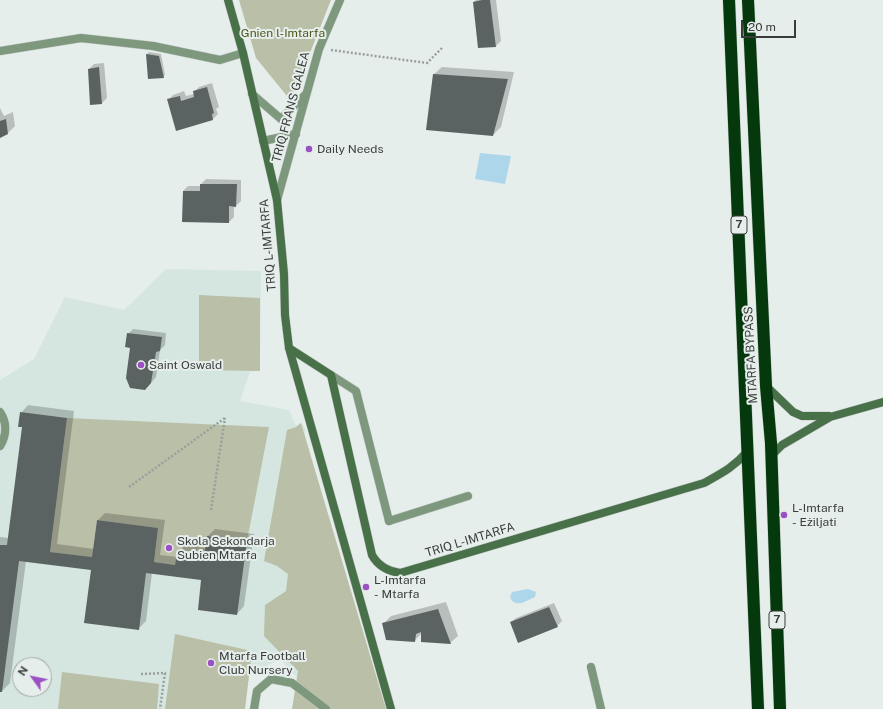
<!DOCTYPE html>
<meta charset="utf-8">
<style>
body{margin:0}
#map{position:relative;width:883px;height:709px;overflow:hidden;background:#e6eeeb;font-family:"Public Sans",sans-serif}
canvas{display:block}
.north{position:absolute;left:12px;top:657px;width:40px;height:40px;box-sizing:border-box;background:#e6eeeb;border:1px solid #a1a7a5;border-radius:50%;rotate:303deg;font-size:11px;font-weight:700;line-height:16px;text-align:center;color:#393c3b}
.north::after{content:'';display:block;margin:auto;width:14px;height:18px;background:#9b51c4;clip-path:polygon(50% 0,100% 100%,50% 72%,0 100%)}
.scale{position:absolute;left:741px;top:20px;width:55px;height:18px;box-sizing:border-box;border:2px solid #393c3b;border-top:0;padding-left:5px;font-size:12px;line-height:14px;white-space:nowrap;color:#393c3b;-webkit-text-stroke:3px #e6eeeb;paint-order:stroke}
</style>
<div id="map">
<canvas width="883" height="709"></canvas>
<div class="north">N</div>
<div class="scale">20 m</div>
</div>
<script>
const g = document.querySelector('canvas').getContext('2d');
g.lineJoin = 'round';
function fillPath(path, color) { g.fillStyle = color; g.fill(path, 'evenodd'); }
function stroke(path, color, width, dash) { g.strokeStyle = color; g.lineWidth = width; g.lineCap = dash ? 'butt' : 'round'; g.setLineDash(dash || []); g.stroke(path); }
function write(font, color, halo, rows, align = 'center') {
  g.font = font + ' "Public Sans",sans-serif'; g.lineWidth = 4; g.setLineDash([]); g.textBaseline = 'middle'; g.strokeStyle = halo; g.fillStyle = color; for (const [text, x, y, turn = 0] of rows) {
    g.save(); g.translate(x, y); g.rotate((+turn || 0) * Math.PI / 180); g.textAlign = isNaN(turn) ? turn : align; if (halo) g.strokeText(text, 0, 0); g.fillText(text, 0, 0); g.restore();
  }
}
const built = new Path2D(`
 M166,269L261,271L260,371L250,372L240,401L289,410L296,426L301,423L305,428V437L386,709H336L292,673L280,659L249,675L245,709H0V380L34,359L65,297L124,310ZM20,665H44V689H20Z`);
const green = new Path2D(`
 M239,0H331L291,101L256,58Z
 M199,295L260,298V371L199,370Z
 M67,418L269,427L247,541L207,536L204,556L177,552L175,565L154,562L158,528L97,520L92,557L50,552Z
 M301,423L386,709H292L298,671L264,636L265,605L286,591L288,574L277,566L264,561L287,430L296,427Z
 M175,634L252,651L245,709H165Z
 M62,672L159,684L157,709H58Z`);
const water = new Path2D(`
 M480,153L511,156L505,184L475,179Z
 M528,589L536,592L535,597C526,601 515,609 510,597L512,592Z`);
const shadow = new Path2D(`
 M476,0H496L501,41L496,46L474,2Z
 M149,52L161,54L165,75L163,77L149,78L147,54Z
 M104,63L107,98L102,103L91,104L89,69L94,64Z
 M442,67L514,72L501,127L493,135L434,74Z
 M212,83L219,107L216,109L218,114L213,119L168,100L173,95L184,91L186,96L194,94V92L199,87Z
 M0,108L4,116L13,112L15,126L8,133L0,137Z
 M206,179L241,180V201L236,206H234V217L229,222L183,221V191L188,186H201V184Z
 M133,329L166,333L165,345L160,350L156,377L150,384L131,347L128,334Z
 M28,405L74,411L57,544L94,549L98,520L105,513L165,520L160,555L177,557L178,553L185,545L206,548L208,536L215,529L254,534L244,606L237,614L202,579L152,573L146,621L138,629L92,569L26,561L10,683L2,691H0V537L9,538L23,426L21,413Z
 M446,602L458,636L450,643L422,633L414,641L383,624L391,616Z
 M554,603L562,621L557,626L511,622L516,618Z`);
const building = new Path2D(`
 M482,0H490L496,47L478,48L473,2Z
 M146,54L159,56L164,78L148,79Z
 M99,67L102,104L90,105L88,69Z
 M433,74L508,79L493,136L426,130Z
 M207,87L214,113L212,114L213,120L176,131L167,99L180,96L181,101L194,97L193,91Z
 M6,119L8,134L0,138V121Z
 M200,184H237L236,207L229,206V223L182,222L183,191H200Z
 M127,333L162,337L160,351L156,352L151,383L145,390L130,388L126,378L130,348L125,347Z
 M20,412L67,418L50,552L92,557L97,520L158,528L154,562L175,565L177,552L204,556L207,536L247,541L237,615L198,610L201,580L146,573L139,630L84,623L91,570L19,561L2,692H0V545H7L22,427H18Z
 M549,607L558,627L518,643L510,622Z
 M438,609L451,644L421,642V632L416,634L415,642L386,640L382,623Z`);
const path = new Path2D(`
 M331,50L427,63L442,48
 M129,487L225,418
 M211,510L225,418
 M141,674L165,673L160,709`);
const lane = new Path2D(`
 M0,412C7,422 7,435 0,446
 M389,521L468,496`);
const street = new Path2D(`
 M0,51L81,38L153,46L220,60L243,53
 M252,94L281,119L306,94
 M263,141L296,134
 M277,200L319,49L340,0
 M331,375L356,391L389,521
 M591,667L601,709
 M254,709L257,691L271,679L292,683L326,709`);
const secondary = new Path2D(`
 M228,0L243,53L277,200L284,274L285,315L289,348L391,709
 M289,348L331,375L372,555C378,566 387,571 400,573L704,483C722,473 734,467 748,451
 M766,386L793,412L802,416H829
 M771,456L782,445L830,417L883,402`);
const highway = new Path2D(`
 M729,0L758,709
 M748,0L766,386L771,443L780,709`);
const markers = [
 [309,149,4,"#9b51c4"],
 [141,365,4,"#9b51c4"],
 [784,515,4,"#9b51c4"],
 [169,548,4,"#9b51c4"],
 [366,587,4,"#9b51c4"],
 [211,663,4,"#9b51c4"]
];
const shields = [
 [739,225,16],
 [777,620,16]
];
const shieldNames = [
 ["7",739,225],
 ["7",777,620]
];
const parkNames = [
 ["Gnien l-Imtarfa",283,33]
];
const streetNames = [
 ["TRIQ FRANS GALEA",291,107,-75],
 ["TRIQ L-IMTARFA",268,245,-95],
 ["MTARFA BYPASS",751,355,-93],
 ["TRIQ L-IMTARFA",470,540,-17]
];
const poiNames = [
 ["Daily Needs",317,149],
 ["Saint Oswald",149,365],
 ["L-Imtarfa",792,508],
 ["- Eżiljati",792,522],
 ["Skola Sekondarja",177,541],
 ["Subien Mtarfa",177,555],
 ["L-Imtarfa",374,580],
 ["- Mtarfa",374,594],
 ["Mtarfa Football",219,656],
 ["Club Nursery",219,670]
];
fillPath(built, '#d5e6e0');
fillPath(green, '#babfa7');
fillPath(water, '#aed6ea');
fillPath(shadow, '#0003');
fillPath(building, '#5a6262');
stroke(lane, '#c3cac8', 9);
stroke(street, '#c3cac8', 9);
stroke(secondary, '#c3cac8', 9);
stroke(highway, '#c3cac8', 13);
stroke(path, '#999f9d', 2.5, [2, 2]);
stroke(lane, '#7d987d', 8);
stroke(street, '#7d987d', 8);
stroke(secondary, '#487049', 8);
stroke(highway, '#05380c', 12);
for (const [x, y, r, color] of markers) { const dot = new Path2D(); dot.arc(x, y, r, 0, 2 * Math.PI); g.fillStyle = color; g.fill(dot); stroke(dot, '#e6eeeb', 1.5); }
for (const [x, y, w] of shields) { const box = new Path2D(); box.roundRect(x - w / 2, y - 9, w, 18, 3); g.fillStyle = '#e6eeeb'; g.fill(box); stroke(box, '#393c3b', 1); }
write('bold 11px', '#393c3b', null, shieldNames);
write('12px', '#4f571e', '#e6eeeb', parkNames);
write('12px', '#393c3b', '#e6eeeb', streetNames);
write('12px', '#393c3b', '#e6eeeb', poiNames, 'left');
</script>
